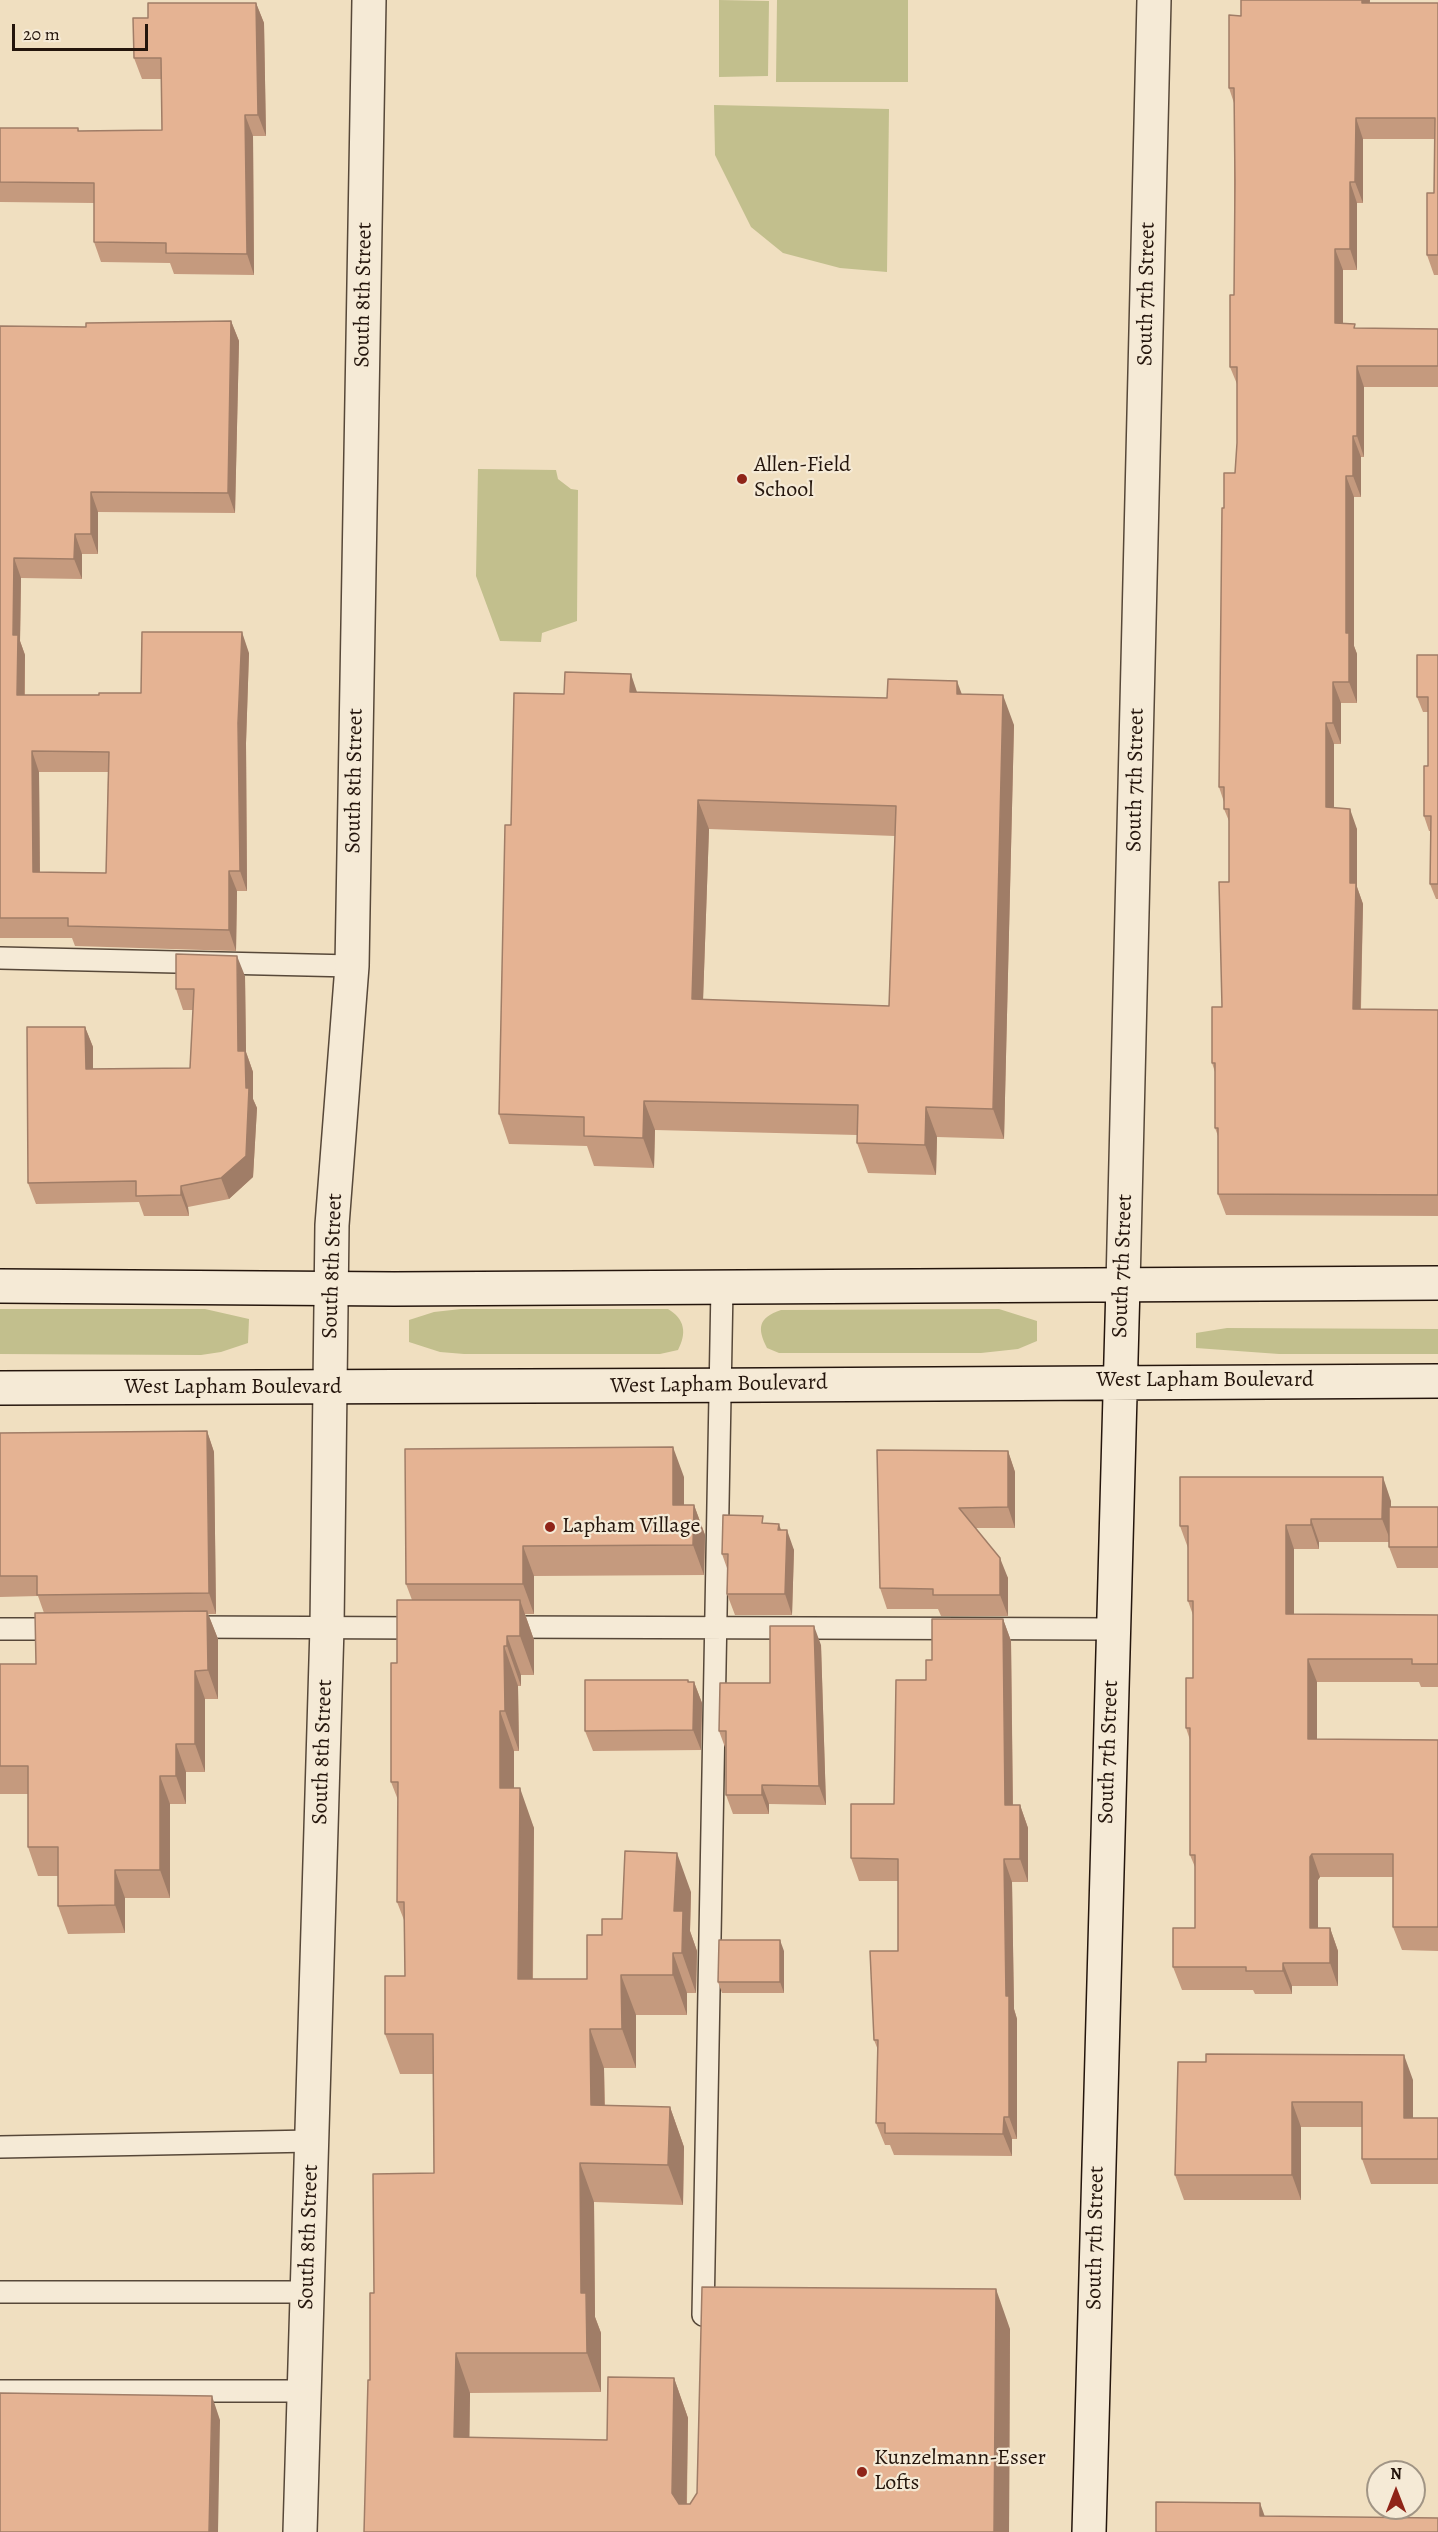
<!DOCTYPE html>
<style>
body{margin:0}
#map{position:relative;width:1438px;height:2532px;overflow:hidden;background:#f0dfc0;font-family:Alegreya,serif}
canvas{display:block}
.north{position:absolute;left:1366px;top:2460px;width:60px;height:60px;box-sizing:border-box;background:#f5ead6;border:2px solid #a19585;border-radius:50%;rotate:0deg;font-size:16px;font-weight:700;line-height:24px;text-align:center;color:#24150c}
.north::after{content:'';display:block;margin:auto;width:21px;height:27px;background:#8f2418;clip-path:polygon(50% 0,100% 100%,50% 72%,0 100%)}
.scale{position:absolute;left:12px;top:24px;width:136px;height:27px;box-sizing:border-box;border:3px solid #24150c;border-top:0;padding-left:8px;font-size:18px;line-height:21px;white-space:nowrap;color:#24150c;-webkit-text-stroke:4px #f5ead6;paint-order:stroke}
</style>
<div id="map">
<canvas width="1438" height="2532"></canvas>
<div class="north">N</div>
<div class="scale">20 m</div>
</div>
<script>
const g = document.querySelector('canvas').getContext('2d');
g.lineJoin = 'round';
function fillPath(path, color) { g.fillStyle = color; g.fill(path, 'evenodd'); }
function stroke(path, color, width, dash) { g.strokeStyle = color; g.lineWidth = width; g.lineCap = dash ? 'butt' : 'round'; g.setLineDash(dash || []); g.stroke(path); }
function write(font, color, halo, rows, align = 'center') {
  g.font = font + ' Alegreya,serif'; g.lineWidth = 4.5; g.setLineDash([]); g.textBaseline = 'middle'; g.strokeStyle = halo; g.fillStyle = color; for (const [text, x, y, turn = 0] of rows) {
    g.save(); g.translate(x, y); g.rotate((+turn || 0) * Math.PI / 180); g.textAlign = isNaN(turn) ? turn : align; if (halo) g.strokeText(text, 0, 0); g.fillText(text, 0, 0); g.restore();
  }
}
const green = new Path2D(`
 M719,0L769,1L768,76L719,77Z
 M777,0H908V82H776Z
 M714,105L889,109L887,272L840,268L783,253L751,227L715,155Z
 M478,469L556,470L558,479L571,489L578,490L577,621L542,633L541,642L500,641L476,576Z
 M0,1309H205L249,1319L248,1343L221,1352L201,1355L0,1354Z
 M461,1309H668C685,1319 687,1333 678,1350L660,1354H464L440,1352L409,1342V1320L434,1312Z
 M999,1309L1037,1321V1341L1018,1349L981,1353H779L767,1348C757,1328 758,1318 781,1310Z
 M1227,1328L1438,1329V1354H1279L1196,1348V1333Z`);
const lane = new Path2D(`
 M0,958L352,966
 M186,1627L425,1628
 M501,1627L1112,1629
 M0,1629H62
 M0,2147L312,2141
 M0,2292H307
 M703,2315L722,1287
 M0,2391H304`);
const street = new Path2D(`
 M1123,1285L1154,0
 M300,2532L327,1627L332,1225L352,966L369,0`);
const secondary = new Path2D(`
 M0,1286L394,1289L1438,1283
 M0,1388C479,1389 959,1382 1438,1381
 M1089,2532L1123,1285`);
const wall = new Path2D(`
 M256,3L264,23L266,136H253L254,275L174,274L170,263L101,262L94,242V203L0,202V128H78L79,131L162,130L161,79H142L134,58L148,18Z
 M1370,3H1438V275H1434L1427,255L1434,193L1435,139H1363V203H1357V270H1343V324L1356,328L1438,329V387H1364V457H1361V497H1354V646L1357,654V703H1341V744H1334V807L1357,829V887L1363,904L1361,1009L1438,1010V1216L1226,1215L1218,1194V1136L1215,1128V1072L1212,1063L1222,1007L1229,882V821L1224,809V802L1219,787L1224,508L1235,473L1237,443V384L1230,367L1234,295V103L1229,88L1241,16Z
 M231,321L239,341L235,513L98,512V554H82V579L21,578L20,641L25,655V695H99L141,693L249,653L246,743L247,891H237L236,951L75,946L72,938H0V326L86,327ZM39,772H108L106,873L40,872Z
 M1438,655V899H1436L1430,884L1431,831H1429L1424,816L1428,766V712H1423L1417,697Z
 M637,692L887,698L962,694L1014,725L1004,1139L937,1137L936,1175L868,1173L857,1143V1135L655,1130L654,1168L594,1166L587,1146L509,1144L499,1114L511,825L564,694ZM709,829L895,836L889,1006L703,1000Z
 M245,976L246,1052L253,1072V1099L257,1108L253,1177L229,1199L188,1207L189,1216H144L139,1202L36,1204L28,1183L85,1027L93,1047V1069L190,1068L193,1010H183L176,989Z
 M207,1431L214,1452L216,1614H208L218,1639V1699H205V1772H186V1804H170V1898H125V1933L68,1934L58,1906V1876H38L28,1847V1794H0V1664H36L44,1613L38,1596L0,1597V1433Z
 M1008,1451L1015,1472V1528H976L1008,1578V1616H941L938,1609H887L880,1588Z
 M684,1477V1505H694L705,1535L704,1575L534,1576V1614H525L534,1640V1675H521V1686H518L519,1751H514V1788L534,1828L533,1979H587L602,1935L622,1919L691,1892L690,1931L697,1951L696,1993H687V2015H636V2068H604L605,2105L670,2107L684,2147L683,2205L594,2202L595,2317L601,2333V2392L470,2393L469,2438L607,2440L674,2378L688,2418L687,2504H690L1010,2329L1009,2532H364L374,2293L434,2173V2074H400L385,2034L405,1976L404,1920L397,1902L398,1800L391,1782L397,1663L412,1600L406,1584Z
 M1391,1501V1507H1438V1568H1397L1389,1547V1542H1319V1549H1294V1614L1438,1615V1687H1421L1419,1682H1317V1739L1438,1740V1951L1402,1950L1393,1927V1877H1320L1318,1880V1928H1330L1338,1951V1986H1292V1994H1255L1253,1990H1182L1173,1967L1195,1928V1867L1190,1855V1740L1186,1728L1193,1678V1615L1188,1601V1548L1180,1526Z
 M765,1524L781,1530L794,1550L792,1615H735L727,1594L728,1571L722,1554Z
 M1003,1619L1011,1641L1013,1805H1020L1028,1828V1882H1012L1014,2009L1017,2019V2139H1012V2156L894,2155L890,2145H885L876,2123L878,2050L874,2040L898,1951V1881H859L851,1858L894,1804L926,1680L932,1660Z
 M821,1645L826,1805L769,1804V1814H733L726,1795V1750L719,1731L770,1683Z
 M689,1682H694L702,1703L701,1750L593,1751L585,1731Z
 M784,1951V1993H722L718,1982Z
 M1178,2062L1413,2080V2118H1438V2184H1371L1362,2159V2127H1301V2200H1184L1175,2175Z`);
const shadedWall = new Path2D(`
 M1362,0H1370L1369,23L1362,3Z
 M256,3L264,23L266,136L258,115Z
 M245,115L253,136L254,275L247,254Z
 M1356,118L1363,139V203L1355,182Z
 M1350,182L1357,203V270L1350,249Z
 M1335,249L1343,270V344L1335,323Z
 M231,321L239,341L235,513L228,493Z
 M1357,366L1364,387V457L1357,436Z
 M1353,436L1361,457V497L1353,476Z
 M1346,476L1354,497V646L1357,654V703L1349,682L1346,633Z
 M91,492L98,512V554L91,534Z
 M75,534L82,554V579L74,559Z
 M14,558L21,578L20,641L25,655L24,715L17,695L13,635Z
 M242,632L249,653L246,743L247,891L240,871L238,723Z
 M631,674L641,704L630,692Z
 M957,681L968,711L957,694Z
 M1333,682L1341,703V744L1333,723Z
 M1003,695L1014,725L1004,1139L993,1109Z
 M1326,723L1334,744V828L1326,807Z
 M32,751L39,772L40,892L33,872Z
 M698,800L709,829L702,1029L692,999Z
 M1350,809L1357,829V887L1363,904L1360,1030L1353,1009L1350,883Z
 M229,871L237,891L236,951L229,930Z
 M237,956L245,976L246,1052L253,1072V1099L257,1108L253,1177L229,1199L221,1178L246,1088L238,1051Z
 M85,1027L93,1047V1090L86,1069Z
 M644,1101L655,1130L654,1168L643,1138Z
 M926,1107L937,1137L936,1175L925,1145Z
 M181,1186L188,1207L189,1216L181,1195Z
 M207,1431L214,1452L216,1614L209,1593Z
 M673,1447L684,1477V1535L673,1505Z
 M1008,1451L1015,1472V1528L1008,1507Z
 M1383,1477L1391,1501V1542L1382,1519Z
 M694,1505L705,1535L704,1575L693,1545Z
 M1311,1519L1319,1542V1549L1311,1525Z
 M779,1524L786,1545L787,1530L794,1550L792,1615L785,1594L778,1530Z
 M1286,1525L1294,1549V1637L1286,1614Z
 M523,1546L534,1576V1614L523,1584Z
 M1000,1558L1008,1578V1616L1000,1595Z
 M520,1600L534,1640V1675L520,1636Z
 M207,1611L218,1639V1699L208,1670Z
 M1003,1619L1011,1641L1013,1827L1005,1805Z
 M814,1626L821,1645L826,1805L819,1786Z
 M507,1636L521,1675V1686L507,1646Z
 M504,1646L518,1686L519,1751L505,1711Z
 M1308,1659L1317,1682V1762L1308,1739Z
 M195,1671L205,1699V1772L195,1744Z
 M688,1680L694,1697V1682L702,1703L701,1750L693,1730Z
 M500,1711L514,1751V1828L500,1788Z
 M176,1744L186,1772V1804L176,1776Z
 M160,1776L170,1804V1898L160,1870Z
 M762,1785L769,1804V1814L762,1795Z
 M520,1788L534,1828L532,2019L518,1979Z
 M1020,1805L1028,1828V1882L1020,1859Z
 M677,1853L691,1892L690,1931L697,1951L696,1993L682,1953L674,1911Z
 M1312,1854L1320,1877L1318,1880V1951L1310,1928V1857Z
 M1004,1859L1012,1882L1014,2009L1017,2019V2139L1009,2117L1006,1996Z
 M115,1870L125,1898V1933L115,1905Z
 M1330,1928L1338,1951V1986L1330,1963Z
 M780,1940L784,1951V1993L780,1982Z
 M673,1953L687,1993V2015L673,1975Z
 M1283,1963L1292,1986V1994L1283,1971Z
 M621,1975L636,2015V2068L622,2029Z
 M590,2029L604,2068L605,2145L591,2105Z
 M1404,2055L1413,2080V2142L1404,2118Z
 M1292,2102L1301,2127V2200L1292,2175Z
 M670,2107L684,2147L683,2205L668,2165Z
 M1004,2117L1012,2139V2156L1003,2134Z
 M580,2163L594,2202L595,2317L601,2333V2392L587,2353L581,2293Z
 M996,2289L1010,2329L1009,2532H994Z
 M456,2353L470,2393L469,2477L454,2437Z
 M674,2378L688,2418L686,2532L672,2493Z
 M212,2396L220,2420L218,2532H209Z
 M1260,2503L1269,2528L1260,2516Z`);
const building = new Path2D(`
 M1241,0H1362V3H1438V255H1427V193H1434L1435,118H1356L1355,182H1350V249H1335V323L1355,324L1354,328L1438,329V366H1357V436H1353V476H1346V633H1349V682H1333V723H1326V807L1350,809V883H1356L1353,1009L1438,1010V1195L1218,1194V1128H1215V1063H1212V1007H1222L1219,882H1229V809H1224V787H1219L1222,508H1224V473H1235L1237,443V367H1230V295H1234L1235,182L1234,88H1229V15L1241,16Z
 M148,3H256L258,115H245L247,254L166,253V243L94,242V183L0,182V128H78V131L162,130L161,58H134L133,18H148Z
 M231,321L228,493L91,492V534H75L74,559L14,558L13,635H18L17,695H99V693H141L142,632H242L238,723L240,871H229V930L68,926V918H0V326L86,327V323ZM32,751L109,752L106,873L33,872Z
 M1417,655H1438V884H1430L1431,816H1424V766H1428V697H1417Z
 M565,672L631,674L630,692L887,698L888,679L957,681V694L1003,695L993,1109L926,1107L925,1145L857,1143L858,1105L644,1101L643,1138L584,1136V1117L499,1114L505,825H511L514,693L564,694ZM698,800L896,806L889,1006L692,999Z
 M176,954L237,956L238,1051H245L246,1088H249L246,1156L221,1178L181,1186V1195L136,1196V1181L28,1183L27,1027H85L86,1069L190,1068L194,989H176Z
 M207,1431L209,1593L37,1595V1576H0V1433Z
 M673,1447V1505H694L693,1545L523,1546V1584H406L405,1449Z
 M877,1450L1008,1451V1507L959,1508L1000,1558V1595H933V1589L880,1588Z
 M1180,1477H1383L1382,1519H1311V1525H1286V1614L1438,1615V1664H1412V1659H1308V1739L1438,1740V1927H1393V1854H1312L1310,1857V1928H1330V1963H1283V1971H1246V1967H1173V1928H1195V1855H1190V1728H1186V1678H1193V1601H1188V1526H1180Z
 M1389,1507H1438V1547H1389Z
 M723,1515L763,1516L762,1523L779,1524L778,1530H787L785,1594H727L728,1554H722Z
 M397,1600H520V1636H507V1646H504L505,1711H500V1788H520L518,1979H587V1935H602V1919H622L625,1851L677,1853L674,1911H683L682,1953H673V1975H621L622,2029H590L591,2105L670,2107L668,2165L580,2163L581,2293H586L587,2353H456L454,2437L607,2440L608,2377L674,2378L672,2493L679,2504H690L697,2493L702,2287L996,2289L994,2532H364L368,2380H370V2293H374L373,2174L434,2173L433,2034H385V1976H405L404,1902H397L398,1782H391V1663H397Z
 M207,1611L208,1670L195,1671V1744H176V1776H160V1870H115V1905L58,1906V1847H28V1766H0V1664H36L35,1613Z
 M932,1619H1003L1005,1805H1020V1859H1004L1006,1996H1009V2117H1004L1003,2134L885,2133V2123H876L878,2040H874L870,1951H898V1859L851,1858V1804H894L896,1680H926V1660H932Z
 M770,1626H814L819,1786L762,1785V1795H726V1731H719L720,1683H770Z
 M585,1680H688V1682H694L693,1730L585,1731Z
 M719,1940H780V1982H718Z
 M1206,2054L1404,2055V2118H1438V2159H1362V2102H1292V2175H1175L1178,2062H1206Z
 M0,2393L212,2396L209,2532H0Z
 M1156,2502L1260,2503V2516L1438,2518V2532H1156Z`);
const markers = [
 [742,479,6,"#8f2418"],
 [550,1527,6,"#8f2418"],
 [862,2472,6,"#8f2418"]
];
const streetNames = [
 ["South 7th Street",1147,294,-89],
 ["South 8th Street",364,295,-89],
 ["South 7th Street",1136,780,-89],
 ["South 8th Street",355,781,-89],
 ["South 8th Street",333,1266,-88],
 ["South 7th Street",1123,1266,-88],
 ["West Lapham Boulevard",1205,1381],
 ["West Lapham Boulevard",719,1385,-1],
 ["West Lapham Boulevard",233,1388],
 ["South 8th Street",323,1752,-88],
 ["South 7th Street",1109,1752,-88],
 ["South 8th Street",309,2237,-88],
 ["South 7th Street",1096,2238,-89]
];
const poiNames = [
 ["Allen-Field",754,466],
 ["School",754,491],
 ["Lapham Village",562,1527],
 ["Kunzelmann-Esser",874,2459],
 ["Lofts",874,2484]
];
fillPath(green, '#c2bf8d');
stroke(lane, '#574839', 24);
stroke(street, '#574839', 36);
stroke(secondary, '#24150c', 36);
stroke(lane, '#f5ead6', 21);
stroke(street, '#f5ead6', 33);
stroke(secondary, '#f5ead6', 33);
fillPath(wall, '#c59a7e');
fillPath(shadedWall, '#a07d67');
fillPath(building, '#e5b393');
stroke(building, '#a07d67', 1.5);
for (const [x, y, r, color] of markers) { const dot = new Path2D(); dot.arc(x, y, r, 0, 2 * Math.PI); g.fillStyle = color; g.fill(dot); stroke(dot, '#f5ead6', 2); }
write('22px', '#24150c', '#f5ead6', streetNames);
write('22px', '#24150c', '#f5ead6', poiNames, 'left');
</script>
